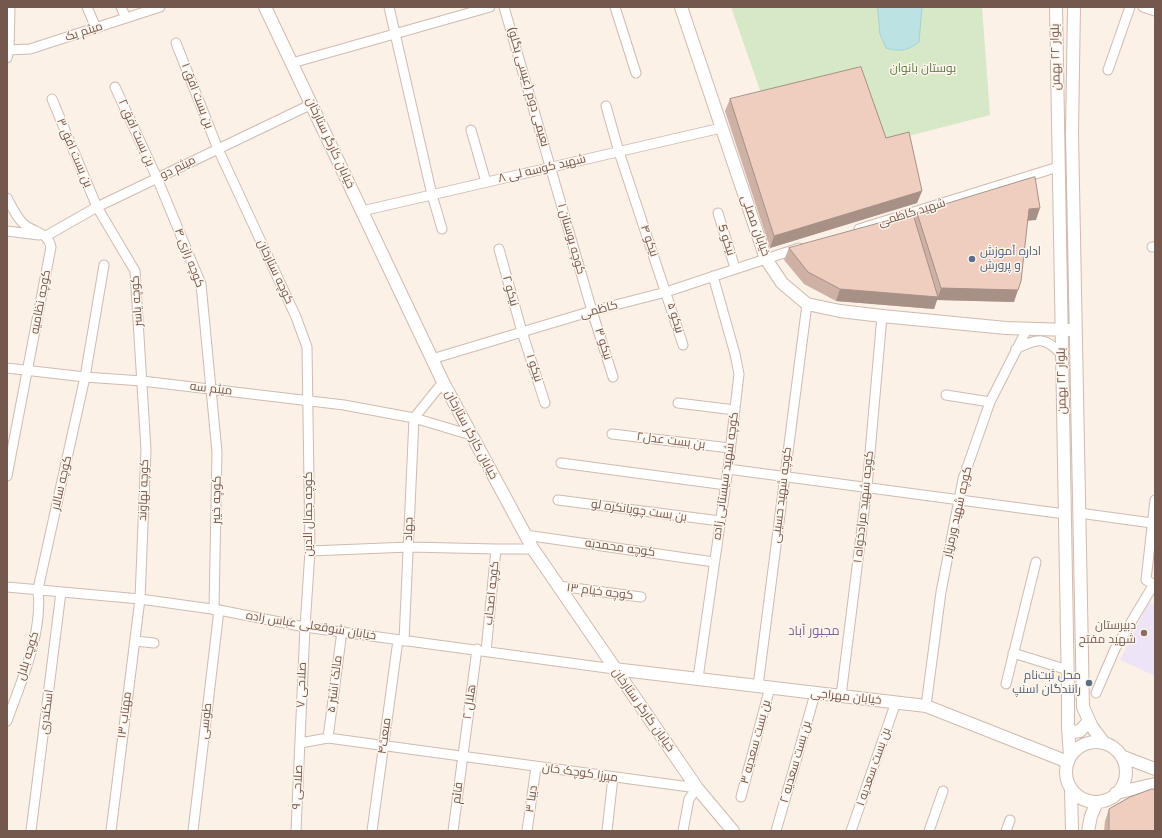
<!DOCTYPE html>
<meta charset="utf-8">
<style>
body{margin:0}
#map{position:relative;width:1162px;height:838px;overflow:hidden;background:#fbf1e7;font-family:"Varela Round",sans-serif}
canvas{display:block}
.frame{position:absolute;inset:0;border:8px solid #74574d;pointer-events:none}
</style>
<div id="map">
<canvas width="1162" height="838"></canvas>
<div class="frame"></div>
</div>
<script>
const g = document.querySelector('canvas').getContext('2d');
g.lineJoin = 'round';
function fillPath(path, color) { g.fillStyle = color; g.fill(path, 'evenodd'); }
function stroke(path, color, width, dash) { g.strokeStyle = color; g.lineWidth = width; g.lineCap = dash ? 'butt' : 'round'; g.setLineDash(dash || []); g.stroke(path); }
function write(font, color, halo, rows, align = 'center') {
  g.font = font + ' "Varela Round",Cairo,sans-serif'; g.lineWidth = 3; g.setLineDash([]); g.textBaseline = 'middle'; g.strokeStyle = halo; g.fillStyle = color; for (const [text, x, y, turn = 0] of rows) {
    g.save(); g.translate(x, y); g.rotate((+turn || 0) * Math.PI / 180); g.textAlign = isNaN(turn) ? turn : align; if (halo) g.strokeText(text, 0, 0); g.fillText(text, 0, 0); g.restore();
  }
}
const education = new Path2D(`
 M1149,602L1155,605V676L1120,660Z`);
const green = new Path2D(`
 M731,7H982L990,115L885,142L762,96Z`);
const water = new Path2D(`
 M878,7H922L919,42C907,51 900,52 886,48L880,34Z`);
const street = new Path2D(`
 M87,7L96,28
 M121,7L126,18
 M389,7L432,195L442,229
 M504,7L592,311L613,377
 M615,7L636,73
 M1143,7L1155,11
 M176,43L218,149L296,317L307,347L310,551L305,627L296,831
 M7,50L30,49L160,7
 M7,58L9,50L10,7
 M292,63L490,7
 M1108,70L1130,7
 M115,87L157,178L201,284L217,452L214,610
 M52,99L97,207L135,271L146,450L140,599L111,831
 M606,106L619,152L683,345
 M471,130L486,182
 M7,198C12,207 17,219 25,225C36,233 48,233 51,247L7,476
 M362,211L721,128
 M718,213L735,268
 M859,229L1058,167
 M7,231L39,235
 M46,236L97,207L312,104
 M1152,247H1155
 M499,249L522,332L545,403
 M1016,349C1037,338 1045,336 1062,355
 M432,359L592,311L666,292L799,248
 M7,368L85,377L142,381L344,405L414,418L471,435
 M946,395L990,402
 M678,403L735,410
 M414,418L443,382
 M612,434L730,448
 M561,463L726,485
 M728,469L1065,514
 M558,500L720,521
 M1155,500L1146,580L1155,585
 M1079,513L1152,523
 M525,535L714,562
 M310,551L409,547L496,549
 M559,586L641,597
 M7,587L140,599L219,610L305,627L614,669
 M135,641L154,643
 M404,641L414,418
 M486,651L496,549H533
 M1013,653L1068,670
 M698,678L728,469L739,374L735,354L713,276
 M1006,684L1036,562
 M758,686L807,304
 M1096,693L1115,649L1154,584
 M841,696L867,487L882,316
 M926,706L941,592L963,479L990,402L1027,329
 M7,721C22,679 43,634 38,589L85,377L104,265
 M328,738L342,631
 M300,743L328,738L697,788L689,799L683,831
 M741,797L770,687
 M31,831L61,592
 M193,831L219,610
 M372,831L398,640
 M453,831L477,649
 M527,831L536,767
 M607,831L613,777
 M776,831L815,694
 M851,831L896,702
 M929,831L943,791
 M1006,831L1010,820`);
const secondary = new Path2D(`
 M265,7L443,382L533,549L697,788L733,831
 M681,7L766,259L782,283L807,304L840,311L882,316L1006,328L1069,330
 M1056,7L1068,692V728L1070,756
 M1074,7L1072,133L1083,707L1092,727L1104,743
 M614,669L926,706L1068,762
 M1068,728L1073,732L1080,731L1089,721
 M1066 772a30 30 0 1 1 60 0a30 30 0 1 1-60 0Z
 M1121,756L1155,769
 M1071,788L1072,831
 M1116,793L1155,784
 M1088,831L1091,816L1097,802`);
const wall = new Path2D(`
 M730,99L886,138L922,191L917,203L770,248L725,111Z
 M917,213L1036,220H1028L1014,302L937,300L934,309L836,301L804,284L784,260L789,248L914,220Z
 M1109,809L1155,831H1104L1105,821Z`);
const shadedWall = new Path2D(`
 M922,191L917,203L770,248L774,236Z
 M1040,208L1036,220L1025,221L1029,209Z
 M1021,281L1014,302L937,300L934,309L836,301L840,289L938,297L941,288Z`);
const building = new Path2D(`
 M861,67L886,138L909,132L922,191L774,236L730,99Z
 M1035,177L1040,208L1029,209L1021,281L1018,290L941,288L917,213Z
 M913,214L938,297L840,289L808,272L789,248Z
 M1152,789H1155V831H1109V809L1130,797Z`);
const markers = [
 [972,259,4,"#5c6f8a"],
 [1144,633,4,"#8d6e63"],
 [1089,683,4,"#5c6f8a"]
];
const streetNames = [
 ["میثم یک",84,32,-18],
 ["بلوار ۲۲ بهمن",1056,57,-91],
 ["نعیمی دوم (عیسی بگلو)",528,87,74],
 ["بن بست افق ۱",197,96,69],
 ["بن بست افق ۲",136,133,66],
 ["خیابان کارگر ستارخان",330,143,65],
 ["بن بست افق ۳",74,153,67],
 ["میثم دو",178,168,-26],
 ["شهید کوسه لی ۸",542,169,-13],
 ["شهید کاظمی",912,213,-17],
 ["خیابان مصلی",755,226,70],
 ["کوچه بوستان ۱",571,239,74],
 ["نیکو 5",726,240,72],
 ["نیکو ۴",649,241,71],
 ["کوچه رازی ۴",189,258,69],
 ["کوچه ستارخان",275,272,65],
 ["نیکو ۲",510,291,74],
 ["کوچه یاسر",137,301,-94],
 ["کوچه نظامیه",41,302,-79],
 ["کاظمی",599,310,-15],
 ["نیکو ۵",675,318,73],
 ["نیکو ۳",603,344,72],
 ["نیکو ۱",534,368,72],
 ["بلوار ۲۲ بهمن",1062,381,-91],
 ["میثم سه",211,389,7],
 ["خیابان کارگر ستارخان",471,435,62],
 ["بن بست عدل۲",671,441,7],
 ["کوچه شهید سیستانی زاده",726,476,-82],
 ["کوچه سالار",62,483,-77],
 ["کوچه نهاوند",144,490,-88],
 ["کوچه شهید حسینی",782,495,-83],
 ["کوچه خیبر",217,500,-89],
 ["۱ کوچه شهید مرادخواه",864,507,-84],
 ["بن بست چوپانکره لو",639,511,8],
 ["کوچه شهید ورمزیار",958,512,-77],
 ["کوچه جمال الدین",309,514,-90],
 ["جهاد",409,529,-88],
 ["کوچه محمدیه",620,548,8],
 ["کوچه خیام ۱۳",600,592,7],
 ["کوچه اصحاب",492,593,-84],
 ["خیابان شوقعلی عباس زاده",311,626,9],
 ["کوچه بلال",28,656,-73],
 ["مالک اشتر ۵",335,684,-83],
 ["صلاحی ۷",302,685,-88],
 ["خیابان مهراجی",846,697,6],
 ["هلال ۲",470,702,-82],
 ["خیابان کارگر ستارخان",643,710,55],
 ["اسکندری",47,712,-83],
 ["مهتاب ۱۳",125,715,-83],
 ["طوسی",206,721,-83],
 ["مبعث۴",385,736,-82],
 ["بن بست سعدیه ۳",756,742,-75],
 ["بن بست سعدیه ۲",796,762,-74],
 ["بن بست سعدیه ۱",874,767,-71],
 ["میرزا کوچک خان",580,773,8],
 ["صلاحی ۹",298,787,-87],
 ["قائم",458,793,-83],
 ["دیبا ۳",532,799,-82]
];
const parkNames = [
 ["بوستان بانوان",923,69]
];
const serviceNames = [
 ["اداره آموزش",980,252],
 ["و پرورش",980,266],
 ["محل ثبت‌نام",1081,676,"right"],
 ["رانندگان اسنپ",1081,690,"right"]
];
const educationNames = [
 ["دبیرستان",1136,626],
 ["شهید مفتح",1136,640]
];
const neighbourhoodNames = [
 ["مجبور آباد",814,632]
];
fillPath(education, '#eee4f8');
fillPath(green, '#d7e8c6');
fillPath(water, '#bce2e4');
stroke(water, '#a3d3d5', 1);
stroke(street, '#cfbbb1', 11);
stroke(secondary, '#d1baae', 14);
stroke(street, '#fff', 9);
stroke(secondary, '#fff', 12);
fillPath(wall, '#ceb1a5');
fillPath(shadedWall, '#a79086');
fillPath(building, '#efcec0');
stroke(building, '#a79086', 1);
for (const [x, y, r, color] of markers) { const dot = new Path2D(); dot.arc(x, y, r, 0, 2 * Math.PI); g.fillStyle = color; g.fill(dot); stroke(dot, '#fef6ed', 1.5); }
write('12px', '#74574d', '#fef6ed', streetNames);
write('12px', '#5a7945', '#fef6ed', parkNames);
write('12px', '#4e5e75', '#fef6ed', serviceNames, 'left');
write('12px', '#785e54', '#fef6ed', educationNames, 'right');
write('13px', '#7d6490', '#fef6ed', neighbourhoodNames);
</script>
